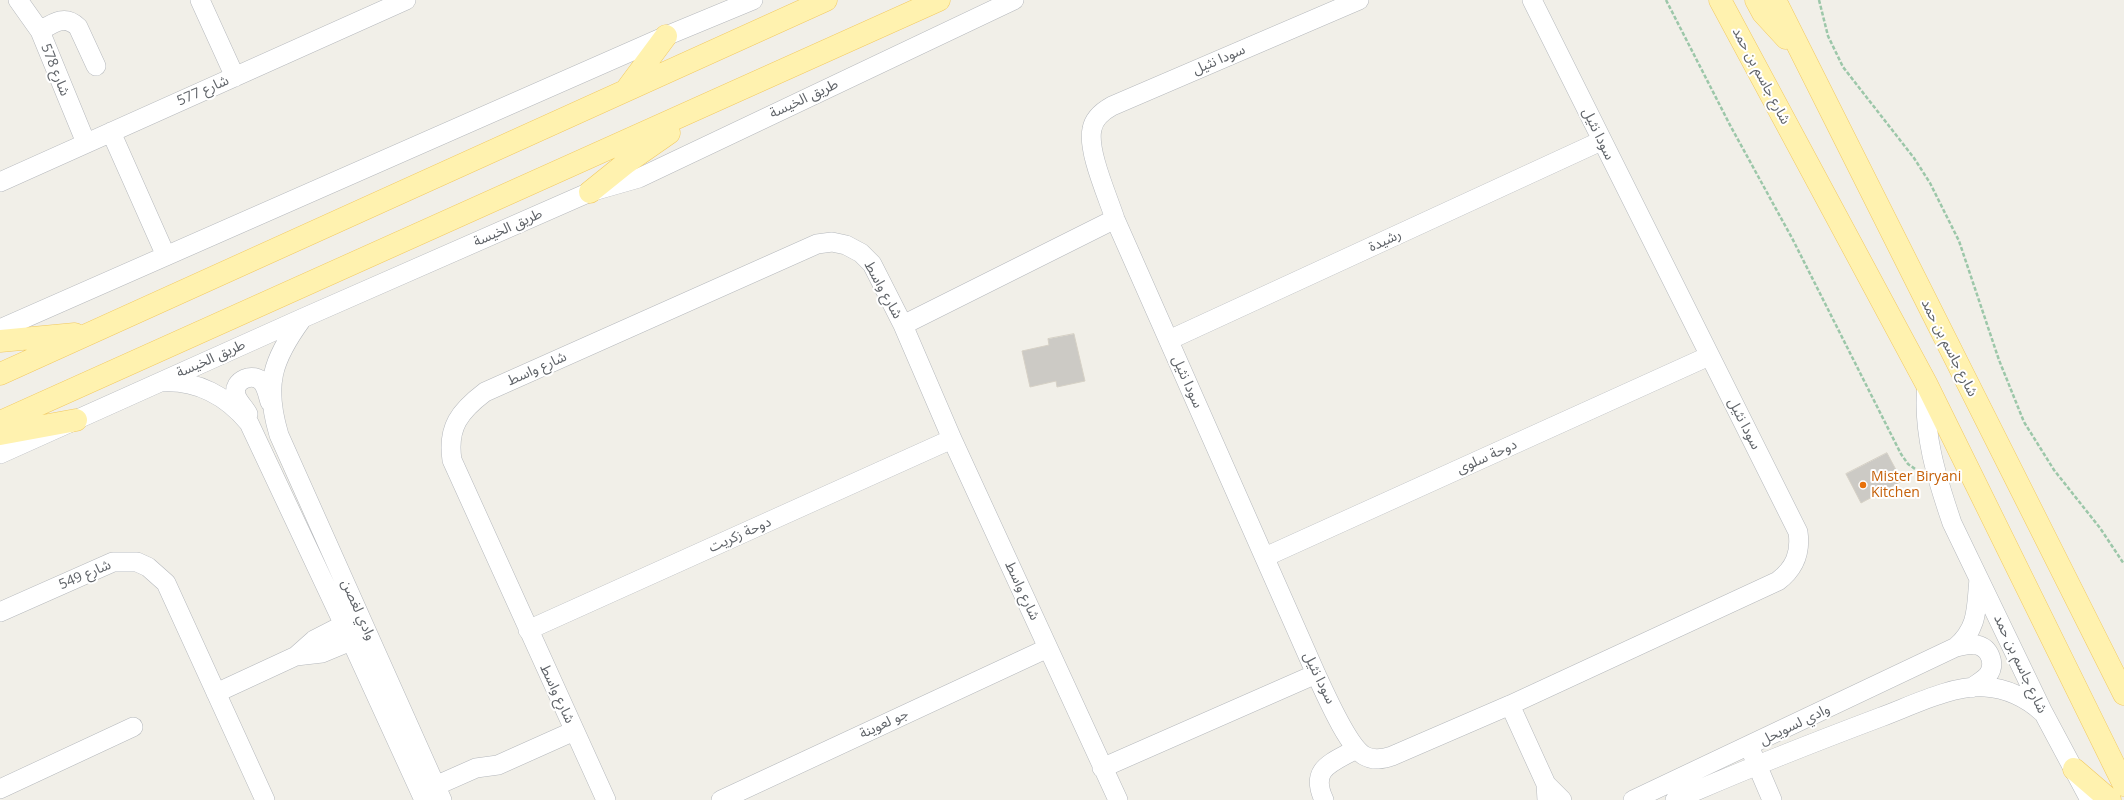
<!DOCTYPE html>
<meta charset="utf-8">
<style>
body{margin:0}
canvas{display:block;background:#f1efe8}
</style>
<canvas width="2124" height="800"></canvas>
<script>
const g = document.querySelector('canvas').getContext('2d');
g.lineJoin = 'round';
function fillPath(path, color) { g.fillStyle = color; g.fill(path, 'evenodd'); }
function stroke(path, color, width, dash) { g.strokeStyle = color; g.lineWidth = width; g.lineCap = dash ? 'butt' : 'round'; g.setLineDash(dash || []); g.stroke(path); }
function write(font, color, halo, rows, align = 'center') {
  g.font = font + ' "Open Sans","Noto Sans Arabic",sans-serif'; g.lineWidth = 4; g.setLineDash([]); g.textBaseline = 'middle'; g.strokeStyle = halo; g.fillStyle = color; for (const [text, x, y, turn = 0] of rows) {
    g.save(); g.translate(x, y); g.rotate((+turn || 0) * Math.PI / 180); g.textAlign = isNaN(turn) ? turn : align; if (halo) g.strokeText(text, 0, 0); g.fillText(text, 0, 0); g.restore();
  }
}
const building = new Path2D(`
 M1074,334L1085,381L1057,387L1056,381L1030,387L1022,351L1049,345L1048,339Z
 M1887,453L1902,481L1861,503L1846,474Z`);
const path = new Path2D(`
 M1666,0L1731,127L1792,238L1901,454L1908,464L1918,471
 M1819,0L1828,36L1843,67L1914,158L1930,183L1959,241L1999,360L2024,422L2054,470L2100,528L2124,564`);
const minor = new Path2D(`
 M18,0L40,31L86,143
 M200,0L235,77
 M1359,0L1112,106C1103,111 1094,118 1092,129C1087,151 1108,197 1115,219L1316,674C1325,693 1348,747 1365,756C1374,761 1383,759 1392,756L1510,705L1778,581C1795,568 1801,553 1798,532L1532,0
 M40,31C53,23 65,14 78,27L96,66
 M111,132L166,256
 M0,182L406,0
 M302,319C272,360 264,385 279,435L442,800
 M903,325L1115,219
 M0,329L666,36L753,0
 M1169,340L1601,141
 M162,382C197,380 227,396 249,423L344,625L424,800
 M1927,385C1922,432 1937,479 1952,523L2043,712L2090,800
 M248,414C245,408 238,402 236,395C232,380 254,371 263,383C267,389 268,396 270,402
 M0,454L303,318L590,192L639,178L1014,0
 M1265,557L1709,356
 M0,612L113,562H137L148,567L166,583L265,800
 M528,630L952,439
 M1956,647C1962,646 1970,643 1977,645C1990,648 1996,664 1988,675C1984,680 1977,684 1971,688
 M296,656L322,653L363,636
 M216,693L296,656L314,640L355,619
 M1510,705L1546,784L1547,800
 M1752,753L1772,800
 M1102,768L1316,674
 M1546,784L1562,800
 M0,789L133,727
 M424,791L476,768L498,765L574,731
 M606,800L452,460C447,427 460,411 485,392L817,244L832,242L846,245L861,253L872,264L903,325L952,439L1118,800
 M721,800L1048,648
 M1324,800C1309,768 1332,763 1356,749
 M1633,800L1956,647C1979,627 1976,607 1979,579
 M1675,800C1743,770 1812,743 1881,717C1911,706 1952,685 1985,687C2006,688 2027,698 2042,712`);
const major = new Path2D(`
 M1720,0L1927,385L2124,785
 M1756,0L1763,13L1786,38
 M1775,0L2124,694
 M626,90L666,36
 M590,192L626,163L669,133
 M0,341L75,334
 M0,374L826,0
 M0,422L939,0
 M0,434L76,420
 M2074,769L2110,800`);
const markers = [
 [1863,485,4,"#e8710a"]
];
const streetNames = [
 ["سودا نثيل",1219,60,-23],
 ["شارع 578",55,70,68],
 ["شارع جاسم بن حمد",1761,76,62],
 ["شارع 577",203,91,-24],
 ["طريق الخيسة",804,99,-25],
 ["سودا نثيل",1598,134,64],
 ["طريق الخيسة",508,228,-24],
 ["رشيدة",1385,241,-25],
 ["شارع واسط",883,290,61],
 ["شارع جاسم بن حمد",1949,348,63],
 ["طريق الخيسة",211,359,-24],
 ["شارع واسط",537,369,-24],
 ["سودا نثيل",1187,382,66],
 ["سودا نثيل",1744,424,63],
 ["دوحة سلوى",1487,457,-24],
 ["دوحة زكريت",740,535,-24],
 ["شارع 549",85,575,-23],
 ["شارع واسط",1022,591,65],
 ["وادي لغصن",358,610,66],
 ["شارع جاسم بن حمد",2020,664,65],
 ["سودا نثيل",1319,678,64],
 ["شارع واسط",557,694,65],
 ["جو لعوينة",884,724,-25],
 ["وادي لسويحل",1795,725,-26]
];
const foodNames = [
 ["Mister Biryani",1871,477],
 ["Kitchen",1871,493]
];
fillPath(building, '#cccac5');
stroke(building, '#d6d1c6', 1);
stroke(minor, '#b5b8bc', 20);
stroke(major, '#f2c960', 23);
stroke(path, '#9cc7a9', 2.5, [4, 2]);
stroke(minor, '#fff', 19);
stroke(major, '#fff2af', 22);
for (const [x, y, r, color] of markers) { const dot = new Path2D(); dot.arc(x, y, r, 0, 2 * Math.PI); g.fillStyle = color; g.fill(dot); stroke(dot, '#fff', 1.5); }
write('14px', '#5f6368', '#fff', streetNames);
write('14px', '#c56008', '#fff', foodNames, 'left');
</script>
